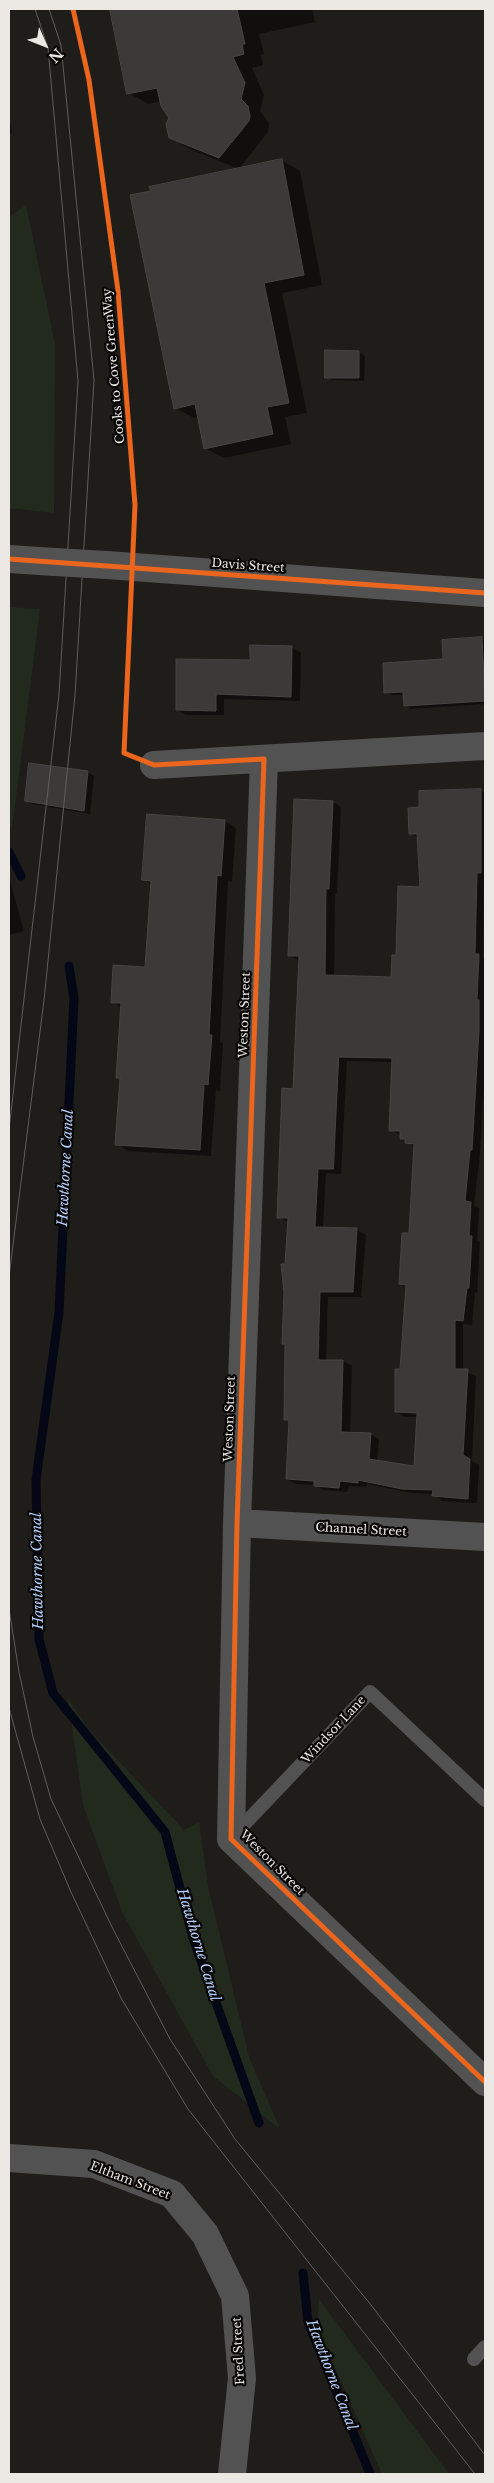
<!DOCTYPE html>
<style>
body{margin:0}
#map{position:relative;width:494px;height:2483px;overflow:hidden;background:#1f1d1a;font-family:"Libre Baskerville",serif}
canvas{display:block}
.frame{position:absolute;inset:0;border:10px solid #ebe8e4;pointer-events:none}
.north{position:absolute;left:20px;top:20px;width:50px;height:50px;-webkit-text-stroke:4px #090706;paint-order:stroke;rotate:134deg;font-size:14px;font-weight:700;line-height:20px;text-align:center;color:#ebe8e4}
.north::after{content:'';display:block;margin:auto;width:18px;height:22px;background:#ebe8e4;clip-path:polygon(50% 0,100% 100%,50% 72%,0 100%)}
</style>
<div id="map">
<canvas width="494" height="2483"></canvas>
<div class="frame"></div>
<div class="north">N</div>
</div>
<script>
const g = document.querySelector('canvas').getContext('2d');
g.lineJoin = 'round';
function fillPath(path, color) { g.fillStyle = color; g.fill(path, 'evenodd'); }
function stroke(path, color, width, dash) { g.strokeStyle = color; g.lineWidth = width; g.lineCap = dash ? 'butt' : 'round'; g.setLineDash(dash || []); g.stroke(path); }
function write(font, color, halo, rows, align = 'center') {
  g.font = font + ' "Libre Baskerville",serif'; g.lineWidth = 4.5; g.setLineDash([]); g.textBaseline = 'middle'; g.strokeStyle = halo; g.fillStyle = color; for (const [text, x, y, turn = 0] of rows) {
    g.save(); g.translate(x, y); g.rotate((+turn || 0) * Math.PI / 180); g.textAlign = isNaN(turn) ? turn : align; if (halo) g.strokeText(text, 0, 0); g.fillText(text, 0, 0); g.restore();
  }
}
const green = new Path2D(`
 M26,205L55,344L54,513L9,508V217Z
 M9,607L40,609L12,829L9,824Z
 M68,1698L91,1732L184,1830L199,1822L208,1886L249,2057L280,2129L213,2076L122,1912L83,1805Z
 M319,2299L449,2474H382L317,2327Z`);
const shadow = new Path2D(`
 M111,9H312L315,22L259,34L264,54L261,55L263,65L252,68L264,95L260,111L269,123L268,132L239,169L194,151L174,140L168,133L167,125L170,118L162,101L148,104L129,93Z
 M9,115L12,133L9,134Z
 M281,160L300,171L322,285L282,293L307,413L285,417L291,444L224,458L205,448L199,417L194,418L176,408Z
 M359,352L365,356L364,381L332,380L326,377Z
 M482,638L485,640V704L411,709L405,705V695H391L386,692Z
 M251,647H292L301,653L300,701L224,699V715H186L177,710L251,661Z
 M30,764L88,772L94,776L90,814L32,804L26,800Z
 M480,790L485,793L483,958L485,959V1068L480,1154L474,1205L479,1208L477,1241L480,1242L477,1293L475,1292L472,1325L463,1324V1371L476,1376L472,1461L479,1465L477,1503L442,1501L434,1494L412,1493L367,1484L366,1487L349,1486L347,1492L324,1490L315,1485L296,1484L287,1479L290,1422L285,1419L286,1345L283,1343L289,1222L278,1217L294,1090L300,961L290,956L333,802L341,807L337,893H335L334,976L392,979L397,957L421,888L419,838L411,834L420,809ZM347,1061L393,1062L390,1130L401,1135V1138L415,1147L410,1234L400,1284L407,1288L396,1412L405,1417H418L415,1467L377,1461L379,1439L370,1434L350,1433L352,1366L343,1361H326L328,1297H361L366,1235L357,1230L323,1228L326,1173L341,1174Z
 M225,821L236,828L232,882L228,881L220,1042L223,1043L220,1091L216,1090L211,1156L128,1151L117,1144L121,1079L117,1077L122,1008L112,1002L146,969L152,885L143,879Z
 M9,877L24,931L9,935Z`);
const stream = new Path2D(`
 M9,852L21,876
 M69,966L74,998L59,1312L36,1480L39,1639L53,1693L165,1832L194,1941L259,2123
 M303,2273L308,2322L370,2474`);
const building = new Path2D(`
 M110,9H237L245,44H242L244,54L233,57L245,83L241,99L248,106L250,116L249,121L219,158L169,138L166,124L169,118L161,106L157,88L127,94Z
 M282,159L304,275L264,283L289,403L267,407L273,434L204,449L195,404L174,409L130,195L151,191L149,187Z
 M325,350L359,351V378H325Z
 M482,637L485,701L404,706L403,692L384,693L383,663L443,659L442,640Z
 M250,645L292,646L291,697L216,694V711L176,710V659L250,660Z
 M29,763L88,771L84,811L25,801Z
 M481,789V873H477L475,954H479L477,1000H479V1030L472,1150H470L465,1201L471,1202L469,1236H472L469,1288H467L463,1321L455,1320V1369H468L463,1455L470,1459L468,1499L432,1496L433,1490L402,1489L358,1480V1483L340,1481L339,1488L314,1486V1481L286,1479L289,1420H284L285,1344H282L284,1292L281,1264H285L288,1218H277L282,1088L293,1089L299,956H288L294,799L333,801L329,889H326L325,975L391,977L392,955H396L398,886L420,887L417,834H409L408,808L419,807V791ZM339,1057L392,1058L389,1131H400V1139H405V1143L414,1144L409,1233H402L399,1284L406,1285L400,1369H395V1412L417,1413L414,1466L369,1459L371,1433L341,1432L343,1360H318L320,1292H353L357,1228L315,1227L318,1169H333Z
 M147,814L225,820L221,876L217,875L209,1035H212L208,1085L204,1084L200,1150L115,1145L120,1078H116L121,1003H111L113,965L145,967L151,881L142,880Z`);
const lane = new Path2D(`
 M233,1836L370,1692L485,1800
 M474,2359L485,2347`);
const street = new Path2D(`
 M9,559L55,562
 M107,565L485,593
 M264,759L237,1523L231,1839L485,2082
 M154,765L485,746
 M237,1523L485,1537
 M9,2158L94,2164L172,2194L205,2234L235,2296L242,2378L232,2474`);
const tram = new Path2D(`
 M9,1130L59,694L78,381L48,48L35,9
 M9,1277L44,1000L75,695L94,380L61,45L49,9
 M9,1609L19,1672L33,1737L51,1799L112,1927L170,2039L235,2139L371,2305L485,2455
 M9,1708L40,1819L71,1892L121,1998L188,2109L475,2474`);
const streetBridge = new Path2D(`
 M55,562L107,565`);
const cycleway = new Path2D(`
 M73,9L89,80L118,291L135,505L124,753L154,765L264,759L237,1523L231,1839L485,2082
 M9,559L485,593`);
const streetNames = [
 ["Cooks to Cove GreenWay",114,366,-95],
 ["Davis Street",248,566,4],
 ["Weston Street",245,1015,-88],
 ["Weston Street",230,1419,-88],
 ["Channel Street",361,1530,3],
 ["Windsor Lane",334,1730,-47],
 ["Weston Street",272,1863,45],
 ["Eltham Street",130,2181,21],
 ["Fred Street",239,2351,-93]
];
const waterNames = [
 ["Hawthorne Canal",66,1168,-87],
 ["Hawthorne Canal",38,1571,-91],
 ["Hawthorne Canal",198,1945,73],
 ["Hawthorne Canal",331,2375,69]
];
fillPath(green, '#222a1d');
fillPath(shadow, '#0007');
stroke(stream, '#040715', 9);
fillPath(building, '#3c3a38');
stroke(building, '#474542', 1);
stroke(lane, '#525252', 14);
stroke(street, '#525252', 28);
stroke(tram, '#5f5e5d', 1);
stroke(streetBridge, '#525252', 28);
stroke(cycleway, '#eb651d', 5);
write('12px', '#ebe8e4', '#090706', streetNames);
write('italic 14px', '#b4cffd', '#090706', waterNames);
</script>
